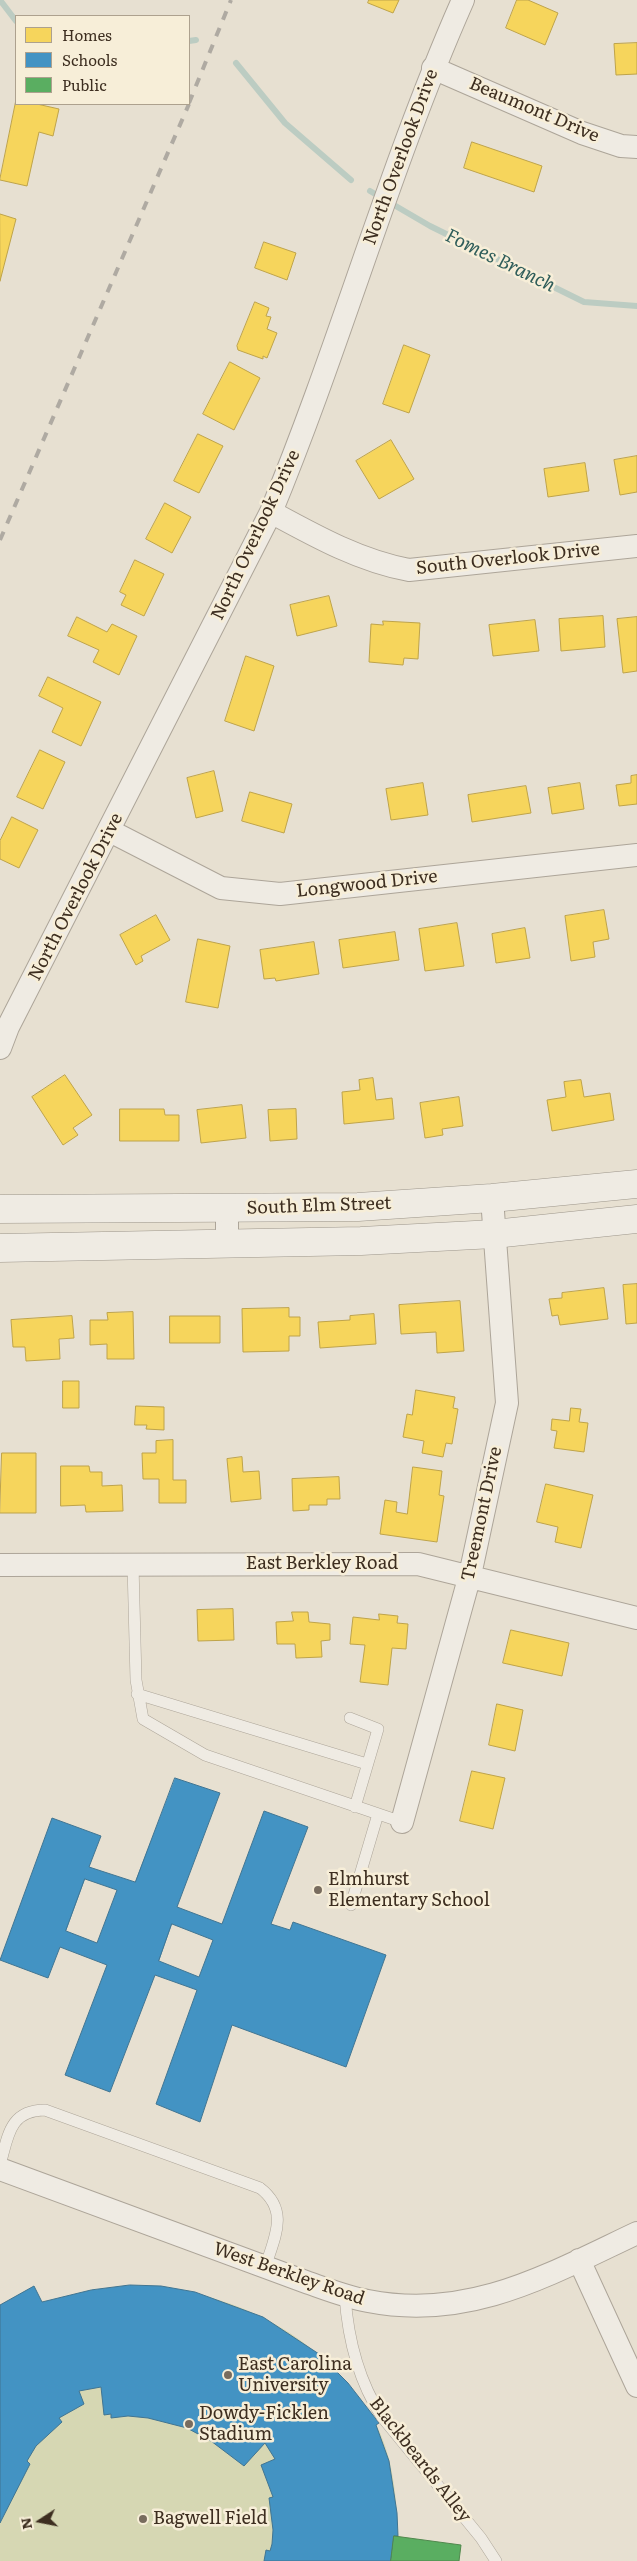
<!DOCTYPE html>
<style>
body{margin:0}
#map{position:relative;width:637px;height:2561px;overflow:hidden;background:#e7e0d1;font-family:Literata,serif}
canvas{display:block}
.legend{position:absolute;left:15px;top:15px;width:175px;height:90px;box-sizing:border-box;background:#f7eed8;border:1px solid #ada18e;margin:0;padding:6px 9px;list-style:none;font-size:15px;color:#3d2e20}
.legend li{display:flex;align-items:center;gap:10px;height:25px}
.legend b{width:25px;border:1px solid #ada18e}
.north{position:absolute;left:15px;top:2496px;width:50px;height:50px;-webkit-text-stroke:4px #f7eed8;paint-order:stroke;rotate:259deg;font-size:14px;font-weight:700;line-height:20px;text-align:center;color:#3d2e20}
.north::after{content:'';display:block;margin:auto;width:18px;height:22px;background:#3d2e20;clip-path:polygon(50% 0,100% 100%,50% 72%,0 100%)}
</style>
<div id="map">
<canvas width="637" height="2561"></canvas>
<ul class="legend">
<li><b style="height:14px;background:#f6d55c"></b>Homes</li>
<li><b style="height:14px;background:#4393c3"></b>Schools</li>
<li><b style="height:14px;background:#5aae61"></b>Public</li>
</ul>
<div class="north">N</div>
</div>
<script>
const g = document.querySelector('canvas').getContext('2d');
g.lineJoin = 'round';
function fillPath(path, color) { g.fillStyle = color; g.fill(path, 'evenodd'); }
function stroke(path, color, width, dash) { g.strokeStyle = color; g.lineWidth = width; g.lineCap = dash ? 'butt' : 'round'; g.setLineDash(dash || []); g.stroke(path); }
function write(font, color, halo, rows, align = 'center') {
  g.font = font + ' Literata,serif'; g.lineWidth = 5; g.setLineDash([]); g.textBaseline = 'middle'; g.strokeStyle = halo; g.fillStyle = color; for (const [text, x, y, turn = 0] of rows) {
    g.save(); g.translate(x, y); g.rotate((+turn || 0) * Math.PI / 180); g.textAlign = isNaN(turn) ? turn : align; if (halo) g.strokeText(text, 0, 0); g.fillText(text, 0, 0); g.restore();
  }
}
const green = new Path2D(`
 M130,2285C220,2288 310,2326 361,2403C368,2413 376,2423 381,2435C394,2466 397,2502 398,2536L461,2546L459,2561H0V2305L34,2286L42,2302L91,2290Z`);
const homes = new Path2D(`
 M369,0H399L393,13L368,3Z
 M517,0H528L558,13L545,45L506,28Z
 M637,43V74L616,75L614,44Z
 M16,100V104H37L59,109L53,136L39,132L27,186L0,180Z
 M472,142L542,166L534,192L464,168Z
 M0,214L16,219L0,281Z
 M264,242L296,253L287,280L255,268Z
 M255,302L269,308L266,316L271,317L267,329L277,333L267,358L263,356V359L238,350L237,346Z
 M404,345L430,355L409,413L383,404Z
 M230,362L260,378L234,430L203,414Z
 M198,434L223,446L199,493L174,481Z
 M391,440L414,479L379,499L356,461Z
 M637,456V492L620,495L614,460Z
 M585,463L589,491L548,497L544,469Z
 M165,503L191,517L172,553L146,539Z
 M135,560L164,574L144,616L121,605L126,595L120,592Z
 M329,596L337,626L297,636L290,605Z
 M603,616L605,647L561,651L559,619Z
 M77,617L107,632L112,624L137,636L119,675L93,662L99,650L68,636Z
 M637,617V671L623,673L617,619Z
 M535,620L539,651L493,656L489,625Z
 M383,621L420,623L418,659L404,658L403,665L369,662L371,624L383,625Z
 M246,656L274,666L254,731L225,721Z
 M48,677L101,702L81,746L52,732L63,708L39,696Z
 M40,750L65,762L43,809L17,797Z
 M214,771L223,811L196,818L187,778Z
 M637,775V804L619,806L616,785L631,783V776Z
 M423,783L428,815L391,820L386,789Z
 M580,783L584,809L552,814L548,788Z
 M526,786L531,813L472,822L468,795Z
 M250,792L292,804L284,833L242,821Z
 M12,817L38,830L19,868L0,859V841Z
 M604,910L609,939L593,942L595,957L571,961L565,916Z
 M156,915L170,940L141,956L143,961L136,965L120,935Z
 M457,923L464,966L425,971L419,929Z
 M525,928L530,958L496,963L492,934Z
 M395,932L399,960L343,968L339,940Z
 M198,939L230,946L218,1008L186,1002Z
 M314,942L319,974L276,981L275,978L264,979L260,950Z
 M65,1075L92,1115L73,1128L78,1135L63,1145L32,1097Z
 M373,1078L376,1100L392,1098L394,1119L344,1124L342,1092L360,1090L359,1080Z
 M581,1080L584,1097L610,1093L614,1120L552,1131L547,1100L566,1097L564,1082Z
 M459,1097L463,1126L442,1129L443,1135L425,1138L420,1103Z
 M242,1105L246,1138L201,1143L197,1110Z
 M120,1109H164L165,1115H179V1141H120Z
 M296,1109L297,1139L270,1141L268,1110Z
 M637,1284V1323L626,1324L623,1285Z
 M604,1288L608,1319L560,1325L558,1315L552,1316L549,1299L562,1298V1293Z
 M460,1301L464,1351L437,1353L436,1332L401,1334L399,1305Z
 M289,1308V1317H300V1336H289V1351L243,1352L242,1309Z
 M133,1312L134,1359H107V1344L90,1345V1320H108L107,1313Z
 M374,1314L376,1344L320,1348L318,1322L350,1320V1316Z
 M72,1316L74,1338L59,1339L60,1359L26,1361L25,1347H13L11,1320Z
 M170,1316H220V1343H170Z
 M63,1381H79V1408H63Z
 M416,1390L455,1397L453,1408L458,1409L452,1444L446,1443L443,1457L422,1453L424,1441L403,1437L407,1414L412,1415Z
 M136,1406L164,1407V1430L146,1429L147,1425H135Z
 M571,1408L581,1409L579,1422L588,1423L584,1452L554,1448L557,1431L551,1430L552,1419L569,1421Z
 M173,1440V1480H186V1503H159V1479H143L142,1453H156V1441Z
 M2,1453H36V1513H0Z
 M242,1457L243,1472L259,1471L261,1499L231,1502L227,1459Z
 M61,1466H89L90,1472H102V1486L122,1485L123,1511L86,1512L85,1505L61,1506Z
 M413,1467L442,1471L439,1495L444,1496L437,1542L380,1534L385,1500L397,1502L396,1512L407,1514Z
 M339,1477L340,1499H327V1505H309V1510L293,1511L292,1479Z
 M546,1484L593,1495L581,1548L555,1542L558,1527L537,1522Z
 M233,1609L234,1640L198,1641L197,1610Z
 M292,1612H308L309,1622L330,1624V1640L321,1641L322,1657L296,1658L295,1644H277L276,1622L293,1621Z
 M379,1614L398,1616L397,1623L408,1624L406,1649L392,1648L388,1685L360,1682L365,1645L350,1644L353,1617L379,1620Z
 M511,1630L569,1643L562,1676L503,1663Z
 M497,1704L523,1710L515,1751L489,1745Z
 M472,1771L505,1778L493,1829L460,1821Z`);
const schools = new Path2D(`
 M175,1778L220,1793L177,1907L222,1924L264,1811L308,1827L271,1924L290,1930L293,1922L386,1955L346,2067L232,2025L200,2122L156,2104L197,1990L155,1975L110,2092L65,2075L107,1965L60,1947L48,1978L0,1960L52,1818L101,1836L89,1867L135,1882ZM85,1879L117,1890L97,1943L66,1931ZM172,1924L213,1940L199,1977L159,1961Z
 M130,2285L161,2286L195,2292L263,2317L319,2354L348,2383L379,2423L376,2425L389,2461L397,2513L398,2536H394L391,2561H264L266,2550L270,2551L272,2544L273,2530L269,2498L273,2497L261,2465L275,2459L265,2443L244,2466L211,2441L187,2428L148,2418L128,2416L111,2418V2414L104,2415L101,2387L79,2391L84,2404L59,2418L62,2422L36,2446L27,2461L30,2464L0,2523V2305L34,2286L42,2302L91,2290Z`);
const public = new Path2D(`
 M394,2536L461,2545L459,2561H391Z`);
const stream = new Path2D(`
 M0,0L16,21
 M189,41L196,40
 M236,63L285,123L351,180
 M370,191L430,226L584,302L637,306`);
const lane = new Path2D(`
 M133,1565L136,1680L143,1719L205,1755L402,1822
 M137,1694L367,1764
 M350,1718L378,1729L355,1807
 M351,1905L378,1814
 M0,2165C8,2137 9,2110 45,2110L260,2188C290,2211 274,2238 265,2268
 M345,2296C348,2340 358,2380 382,2417L481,2538L496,2561`);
const street = new Path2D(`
 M433,68L582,133L621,146L637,147
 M271,512C315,536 360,561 409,570L637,546
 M110,831L221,888L280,894L637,855
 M0,1048L8,1027L271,512C341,343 389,167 463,0
 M227,1209V1243
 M0,1565L418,1564L637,1618
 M402,1822L470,1575L507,1403L492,1198
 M0,2169L306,2282C326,2289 346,2297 368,2301C469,2321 548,2275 637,2233
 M579,2260L637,2386`);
const secondary = new Path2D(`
 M0,1209L358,1207L492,1198L637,1184
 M0,1248L361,1241L494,1234L637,1219`);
const rail = new Path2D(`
 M189,103L231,0
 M0,540L189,104`);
const markers = [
 [318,1890,5,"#786c5e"],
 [228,2375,5,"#786c5e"],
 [189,2424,5,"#786c5e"],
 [143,2519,5,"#786c5e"]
];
const streetNames = [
 ["Beaumont Drive",534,110,23],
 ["North Overlook Drive",401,157,-70],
 ["North Overlook Drive",256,535,-65],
 ["South Overlook Drive",508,559,-6],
 ["Longwood Drive",367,884,-6],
 ["North Overlook Drive",76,897,-63],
 ["South Elm Street",319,1206,-2],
 ["Treemont Drive",482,1514,-78],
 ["East Berkley Road",322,1564],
 ["West Berkley Road",289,2274,19],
 ["Blackbeards Alley",420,2460,52]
];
const poiNames = [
 ["Elmhurst",328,1880],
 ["Elementary School",328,1901],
 ["East Carolina",238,2365],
 ["University",238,2386],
 ["Dowdy-Ficklen",199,2414],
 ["Stadium",199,2435],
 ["Bagwell Field",153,2519]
];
const waterNames = [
 ["Fomes Branch",500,261,26]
];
fillPath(green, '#d6d7b3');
fillPath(homes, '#f6d55c');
stroke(homes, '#bea34a', 1);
fillPath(schools, '#4393c3');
stroke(schools, '#417592', 1);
fillPath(public, '#5aae61');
stroke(public, '#51884e', 1);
stroke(stream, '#bcccc2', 6);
stroke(lane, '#ada599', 12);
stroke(street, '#ada599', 24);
stroke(secondary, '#9c958a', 29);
stroke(lane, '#efebe3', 11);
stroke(street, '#efebe3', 22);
stroke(secondary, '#efebe3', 28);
stroke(rail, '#afaaa2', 4, [9, 9]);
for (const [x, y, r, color] of markers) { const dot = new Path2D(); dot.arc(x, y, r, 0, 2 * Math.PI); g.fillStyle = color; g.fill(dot); stroke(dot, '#f7eed8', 2); }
write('18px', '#3d2e20', '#f7eed8', streetNames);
write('18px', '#3d2e20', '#f7eed8', poiNames, 'left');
write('italic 19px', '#2f5d5a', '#f7eed8', waterNames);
</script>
